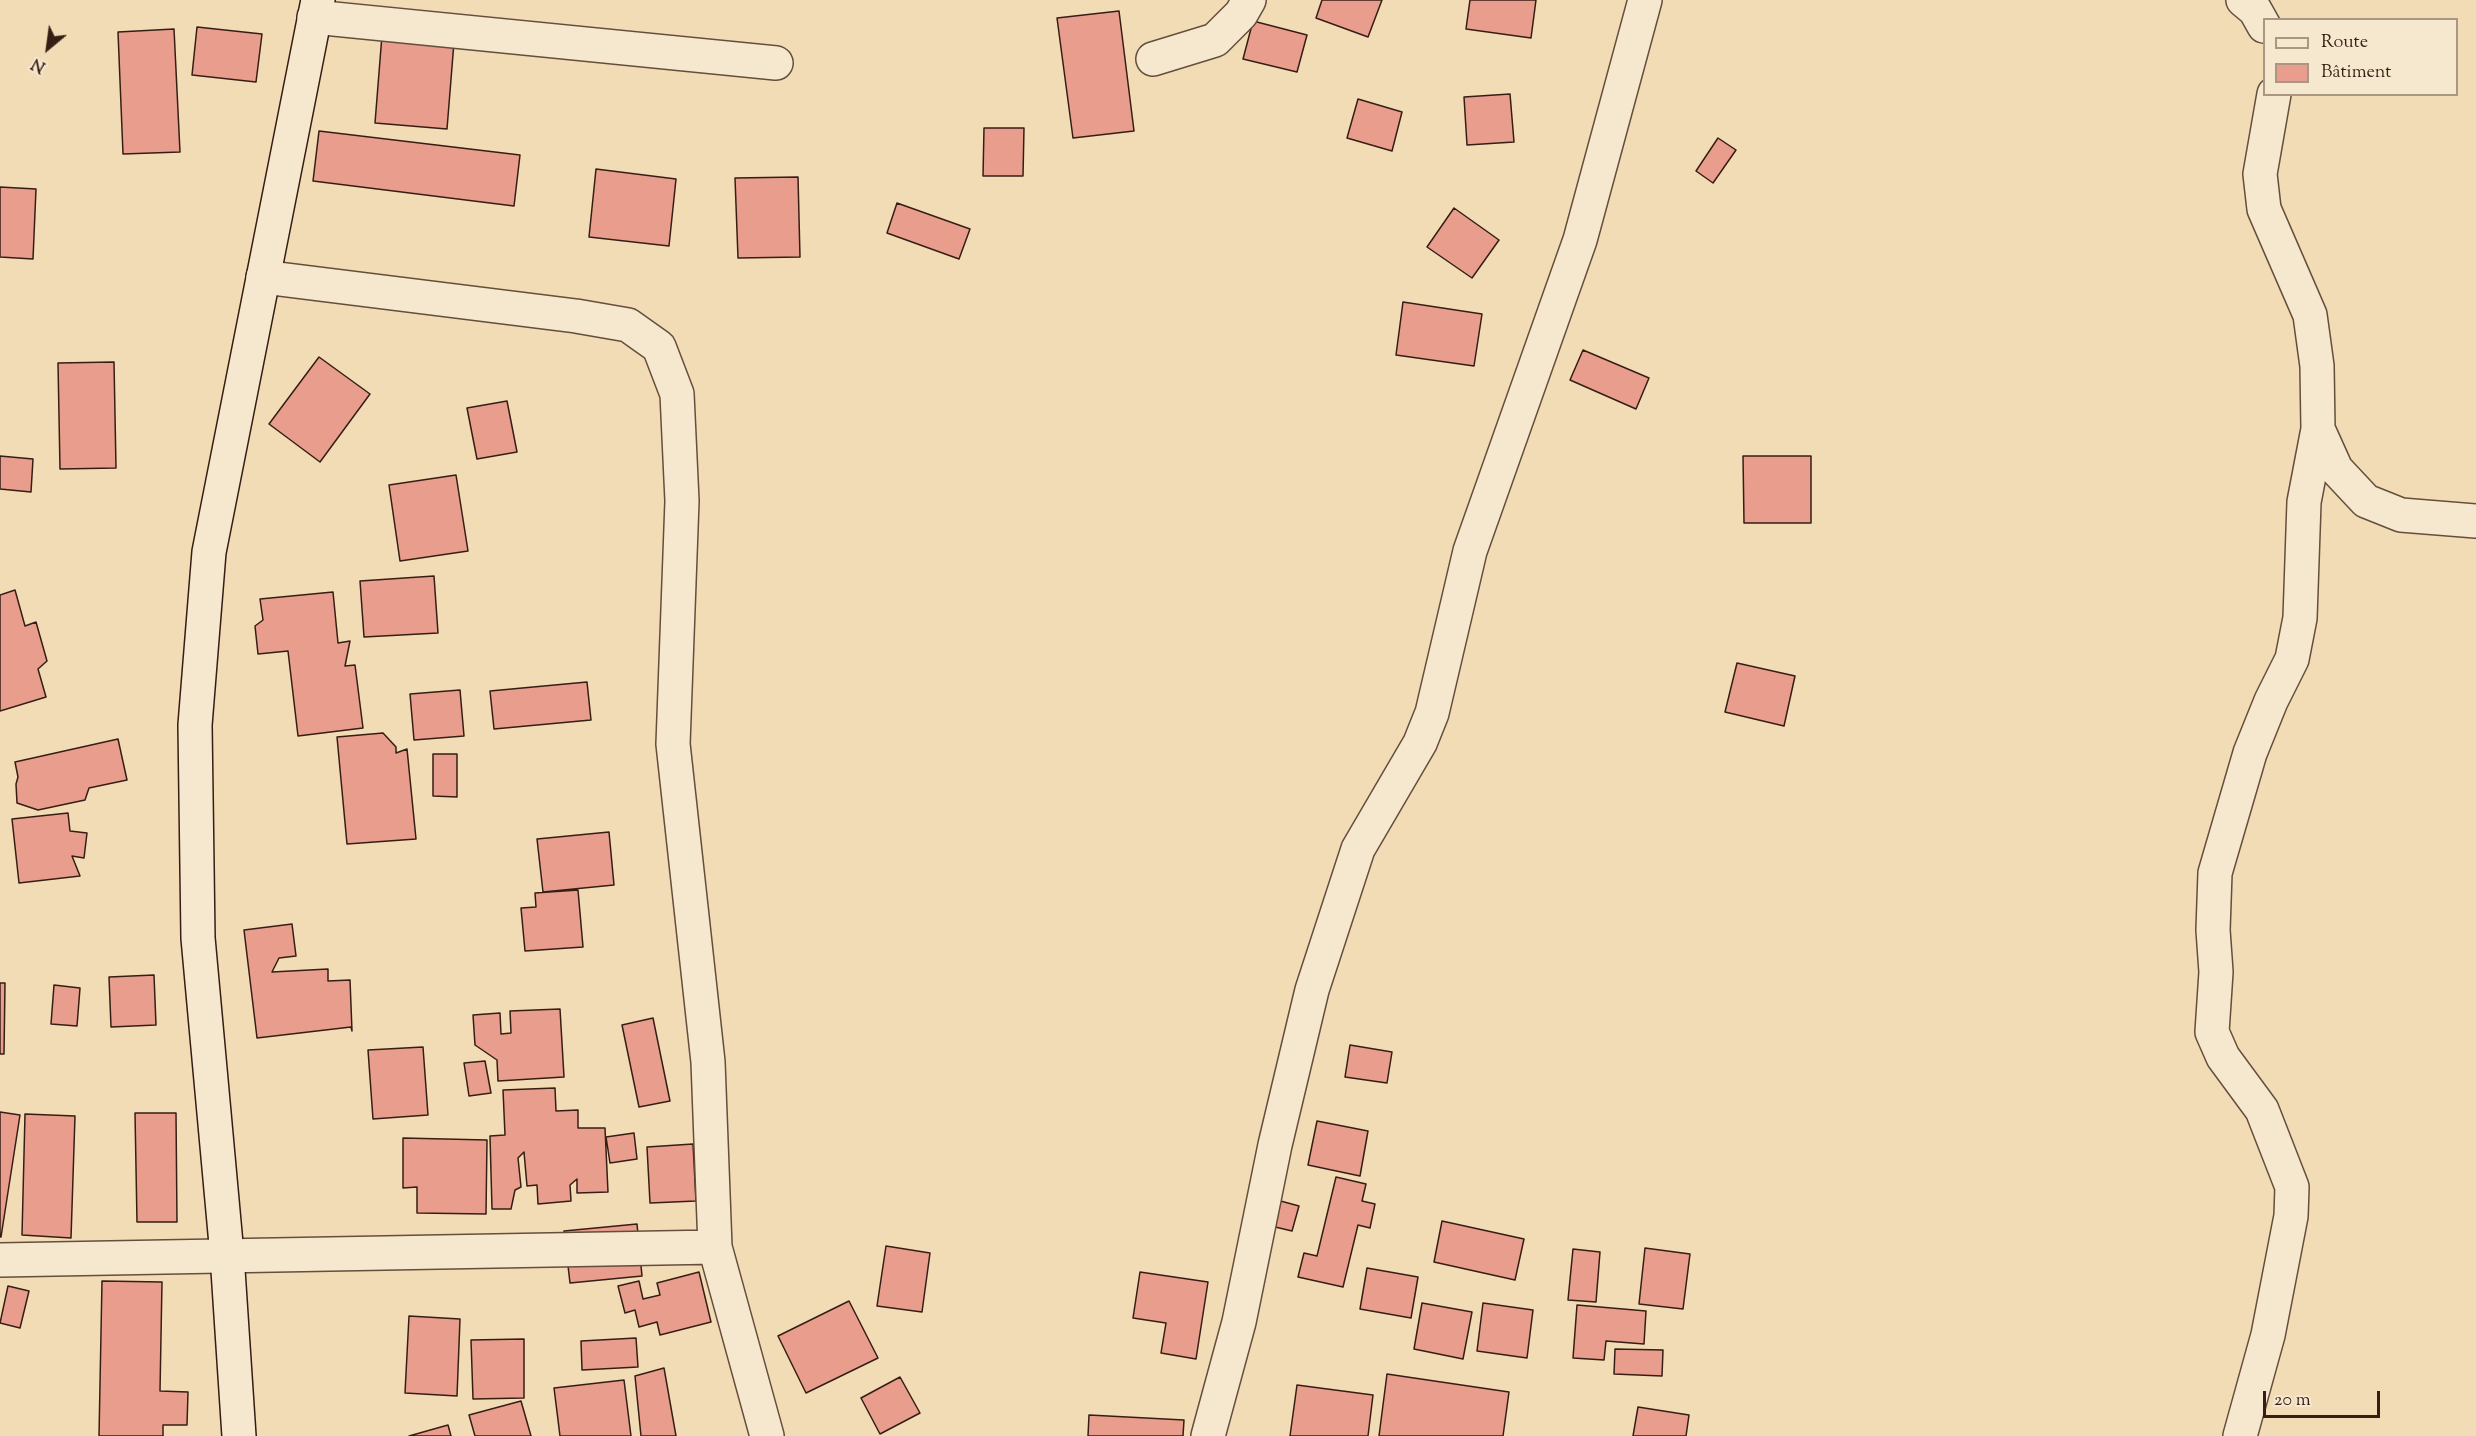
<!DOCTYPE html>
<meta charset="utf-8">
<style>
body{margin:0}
#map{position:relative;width:2476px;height:1436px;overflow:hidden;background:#f1dcb5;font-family:"Sorts Mill Goudy",serif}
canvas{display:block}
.legend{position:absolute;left:2263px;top:18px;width:195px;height:78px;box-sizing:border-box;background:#f6e8cf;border:2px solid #a99784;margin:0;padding:8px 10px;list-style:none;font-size:18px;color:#361e14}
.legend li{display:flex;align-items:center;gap:12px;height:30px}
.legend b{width:30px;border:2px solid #a99784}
.north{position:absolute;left:18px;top:18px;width:60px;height:60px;-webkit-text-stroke:4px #f6e8cf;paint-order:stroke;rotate:209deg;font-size:16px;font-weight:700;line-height:24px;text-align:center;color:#361e14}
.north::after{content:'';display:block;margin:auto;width:21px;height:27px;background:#361e14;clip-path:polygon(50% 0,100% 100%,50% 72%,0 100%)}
.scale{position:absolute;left:2263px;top:1391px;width:117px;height:27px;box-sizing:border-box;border:3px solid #361e14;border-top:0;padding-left:8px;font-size:18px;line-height:21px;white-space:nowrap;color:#361e14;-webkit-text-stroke:4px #f6e8cf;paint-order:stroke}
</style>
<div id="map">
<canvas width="2476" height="1436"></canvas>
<ul class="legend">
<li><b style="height:8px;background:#f6e8cf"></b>Route</li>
<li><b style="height:16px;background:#e99d8d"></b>Bâtiment</li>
</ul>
<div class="north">N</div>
<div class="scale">20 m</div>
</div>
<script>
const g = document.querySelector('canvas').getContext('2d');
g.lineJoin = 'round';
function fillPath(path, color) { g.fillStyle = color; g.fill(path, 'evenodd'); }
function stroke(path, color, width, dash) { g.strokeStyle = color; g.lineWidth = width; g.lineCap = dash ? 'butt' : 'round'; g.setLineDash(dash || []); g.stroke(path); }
const building = new Path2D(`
 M1322,0H1382L1368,37L1316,18Z
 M1470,0H1536L1531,38L1466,29Z
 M1119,11L1134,131L1073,138L1057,18Z
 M1253,21L1307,35L1297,72L1243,59Z
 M197,27L262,34L256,82L192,75Z
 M174,29L180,152L123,154L118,32Z
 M382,35L454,42L447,129L375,123Z
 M1510,94L1514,142L1467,145L1464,97Z
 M1358,99L1402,112L1392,151L1347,138Z
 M984,128H1024L1023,176H983Z
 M319,131L520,155L514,206L313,181Z
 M1718,138L1736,150L1713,183L1696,171Z
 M596,169L676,179L669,246L589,237Z
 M798,177L800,257L738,258L735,178Z
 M0,187L36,189L33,259L0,257Z
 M897,203L970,229L959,259L887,233Z
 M1454,208L1499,240L1472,278L1427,247Z
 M1403,302L1482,314L1474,366L1396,355Z
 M1583,350L1649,378L1636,409L1570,380Z
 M319,357L370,394L320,462L269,424Z
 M114,362L116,468L60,469L58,363Z
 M507,401L517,452L477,459L467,408Z
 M0,456L33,459L31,492L0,489Z
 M1743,456H1811V523H1744Z
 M456,475L468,551L400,561L389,485Z
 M434,576L438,633L364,637L360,581Z
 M15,590L25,626L36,622L47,661L38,669L46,697L0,711V595Z
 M333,592L338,643L350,641L345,666L355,665L363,728L298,736L288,651L258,654L255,626L263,620L260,599Z
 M1737,663L1795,676L1784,726L1725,712Z
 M587,682L591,720L494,729L490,691Z
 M460,690L464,736L414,740L410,694Z
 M383,733L396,747V753L407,749L416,839L347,844L337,737Z
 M118,739L127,780L89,788L85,800L38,810L17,803L16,784L18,777L15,762Z
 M433,754H457V797L433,796Z
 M68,813L70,831L87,833L84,858L72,856L80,876L19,883L12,819Z
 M609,832L614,885L543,892L537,839Z
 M578,890L583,947L525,951L521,908L536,907L535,893Z
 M292,924L296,956L279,958L272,972L328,969V981L350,980L352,1031L351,1027L257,1038L244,930Z
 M154,975L156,1025L111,1027L109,977Z
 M0,983H5L4,1054H0Z
 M54,985L80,988L77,1026L51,1024Z
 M560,1009L564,1077L498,1081L497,1060L475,1045L473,1015L500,1013L501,1034L511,1033L510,1011Z
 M653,1018L670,1101L639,1107L622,1025Z
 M1350,1045L1392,1052L1387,1083L1345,1077Z
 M423,1047L428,1115L373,1119L368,1050Z
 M485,1061L491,1093L469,1096L464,1063Z
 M555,1088L556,1111L578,1110V1128H605L608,1192L577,1193V1179L570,1185L571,1201L538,1204L537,1185L527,1186L524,1152L518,1158L521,1187L515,1190L511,1209H492L490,1136L505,1135L503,1090Z
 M0,1112L20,1115L1,1237H0Z
 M135,1113H176L177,1222H137Z
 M25,1114L75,1116L71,1238L22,1235Z
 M1317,1121L1368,1131L1360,1176L1308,1165Z
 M634,1133L637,1159L610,1163L606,1137Z
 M403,1138L487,1140L486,1214L417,1213V1187L403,1188Z
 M693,1144L696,1201L650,1203L647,1147Z
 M1336,1177L1366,1184L1362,1201L1375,1204L1370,1228L1358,1225L1343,1287L1298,1277L1304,1253L1317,1256Z
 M1277,1200L1299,1206L1292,1231L1271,1226Z
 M1442,1221L1524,1239L1515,1280L1434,1262Z
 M637,1224L642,1276L570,1283L564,1231Z
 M886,1246L930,1253L922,1312L877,1306Z
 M1645,1248L1690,1254L1683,1309L1639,1304Z
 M1573,1249L1600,1252L1596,1302L1568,1300Z
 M1367,1268L1418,1277L1411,1318L1360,1309Z
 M699,1272L711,1322L660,1335L657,1322L639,1327L635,1310L625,1313L618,1286L639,1281L643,1299L660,1295L657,1283Z
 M1140,1272L1208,1282L1196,1359L1161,1353L1166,1323L1133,1318Z
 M102,1281L162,1282L160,1391L188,1392L187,1425H163V1436H99Z
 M8,1286L29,1291L20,1328L0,1323Z
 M849,1301L878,1358L806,1393L778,1336Z
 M1422,1303L1472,1312L1463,1359L1414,1349Z
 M1483,1303L1533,1310L1527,1358L1477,1351Z
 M1577,1305L1646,1311L1644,1344L1606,1341L1604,1360L1573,1358Z
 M409,1316L460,1319L457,1396L405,1393Z
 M636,1338L638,1367L582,1370L581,1341Z
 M524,1339V1398L473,1399L471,1340Z
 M1615,1349L1663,1350L1662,1376L1614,1374Z
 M664,1368L676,1436H641L635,1376Z
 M1387,1374L1509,1392L1503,1436H1379Z
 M900,1377L920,1413L880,1434L861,1398Z
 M624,1380L631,1436H560L554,1388Z
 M1297,1385L1373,1395L1368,1436H1290Z
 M521,1401L531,1436H475L469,1415Z
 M1638,1407L1689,1415L1686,1436H1633Z
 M1089,1415L1184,1420L1183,1436H1088Z
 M448,1425L451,1436H409Z`);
const street = new Path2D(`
 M2243,0L2255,10L2264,26
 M314,17L776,63
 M1153,59L1215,40L1241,14L1249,0
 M2274,94L2260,174L2264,209L2310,315L2317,366L2318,429L2336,469L2366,501L2401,515L2476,521
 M263,277L576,316L628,325L659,347L677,394L682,501L673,744L708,1062L715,1247L767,1436
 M0,1260L715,1247
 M1208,1436L1239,1322L1275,1145L1312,990L1358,849L1420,743L1432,713L1470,551L1580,240L1645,0
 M2240,1436L2268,1335L2291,1216L2292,1187L2262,1110L2223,1057L2212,1032L2216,972L2213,930L2215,873L2250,753L2271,701L2292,659L2300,618L2304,502L2318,429`);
const secondary = new Path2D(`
 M239,1436L227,1255L198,938L195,725L209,552L318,0`);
fillPath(building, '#e99d8d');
stroke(building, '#361e14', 1.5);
stroke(street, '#654e3c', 36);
stroke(secondary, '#361e14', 36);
stroke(street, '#f6e8cf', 33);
stroke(secondary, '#f6e8cf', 33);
</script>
